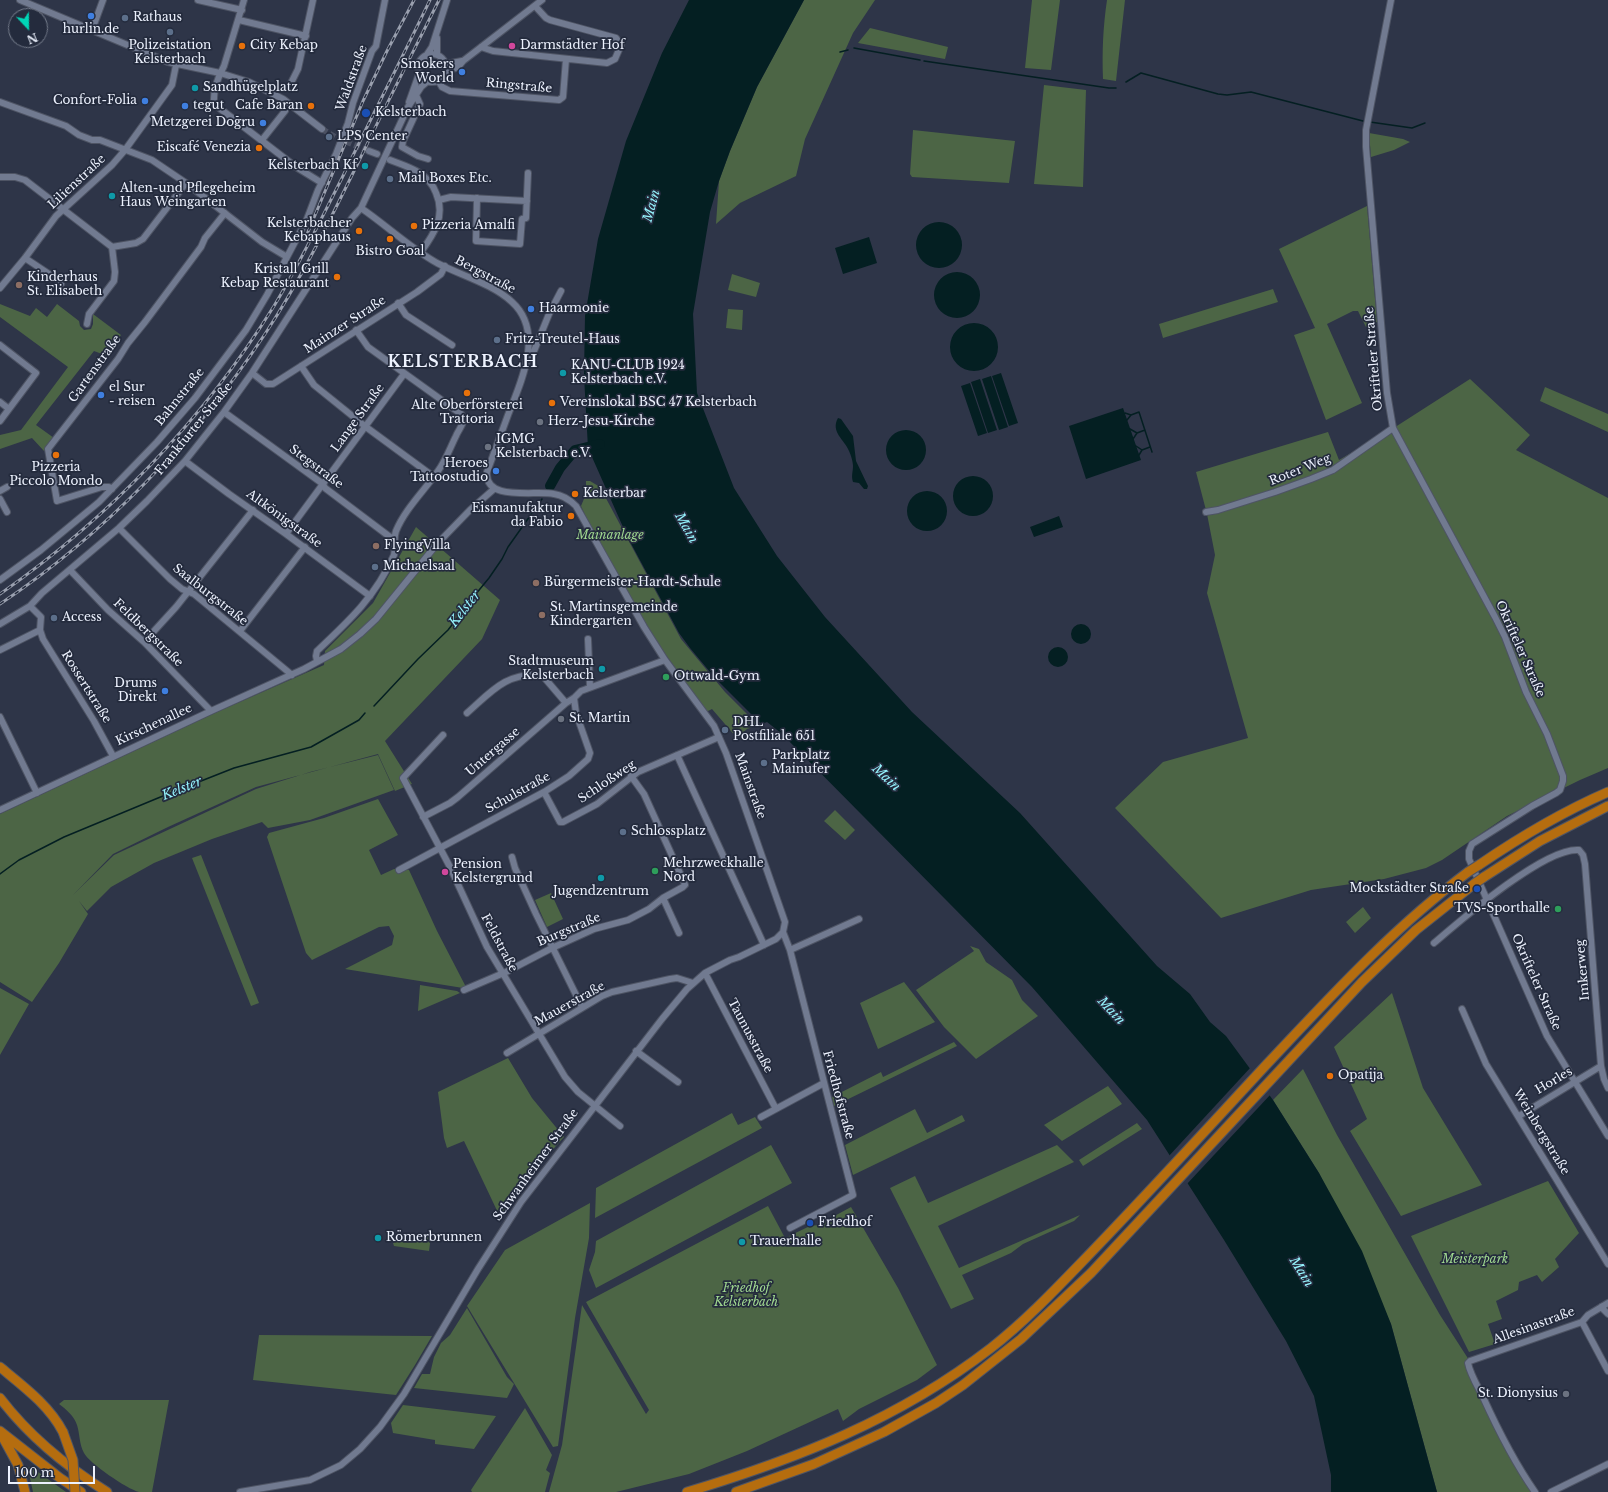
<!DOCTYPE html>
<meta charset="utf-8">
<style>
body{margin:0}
#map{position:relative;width:1608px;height:1492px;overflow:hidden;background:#2e3548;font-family:"Libre Baskerville",serif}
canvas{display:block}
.north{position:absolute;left:8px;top:8px;width:40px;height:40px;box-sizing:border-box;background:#242b3d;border:1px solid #747b8a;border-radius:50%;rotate:158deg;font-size:11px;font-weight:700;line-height:16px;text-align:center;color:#edf2fe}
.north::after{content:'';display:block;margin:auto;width:14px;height:18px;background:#00d5b7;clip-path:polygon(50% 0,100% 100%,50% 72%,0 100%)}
.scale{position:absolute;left:8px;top:1466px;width:87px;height:18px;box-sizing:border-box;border:2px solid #edf2fe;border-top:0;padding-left:5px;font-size:12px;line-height:14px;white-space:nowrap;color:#edf2fe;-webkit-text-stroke:3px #242b3d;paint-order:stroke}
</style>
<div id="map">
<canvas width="1608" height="1492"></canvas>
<div class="north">N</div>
<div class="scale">100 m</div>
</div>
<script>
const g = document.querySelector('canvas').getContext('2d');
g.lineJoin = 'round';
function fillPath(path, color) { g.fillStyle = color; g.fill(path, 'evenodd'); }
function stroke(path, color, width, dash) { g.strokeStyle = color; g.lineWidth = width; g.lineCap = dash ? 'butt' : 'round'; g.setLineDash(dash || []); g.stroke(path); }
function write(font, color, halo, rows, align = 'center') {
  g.font = font + ' "Libre Baskerville",serif'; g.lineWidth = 3.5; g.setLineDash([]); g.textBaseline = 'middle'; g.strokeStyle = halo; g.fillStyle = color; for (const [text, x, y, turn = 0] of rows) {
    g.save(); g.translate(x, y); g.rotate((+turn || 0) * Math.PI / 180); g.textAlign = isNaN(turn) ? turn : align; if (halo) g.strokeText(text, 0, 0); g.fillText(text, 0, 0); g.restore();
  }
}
const green = new Path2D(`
 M804,0H875L853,33L805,139L796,176L740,203L716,224L719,181L730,151L757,87Z
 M1032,0H1060L1051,70L1025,68Z
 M1107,0H1125L1116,81L1103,79C1102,52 1103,27 1107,0Z
 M870,28L948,47L945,59L858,43Z
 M1044,85L1086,90L1083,187L1034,184Z
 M913,130L1015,141L1009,183L912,177L910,174Z
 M1369,133L1403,139L1410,142L1394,150L1371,157Z
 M1367,206L1377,322L1366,327L1358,311H1353L1327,324L1362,403L1326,420L1294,335L1315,328L1279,249Z
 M732,274L760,283L756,297L728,290Z
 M1273,289L1278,302L1163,338L1159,324Z
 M0,304L30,316L36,308L47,317L57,304L79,321L80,326L84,330L91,329L93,324V314L121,335L113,346L110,357L94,351L36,425L54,438L44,451L32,438L0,449V435L21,430L68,367L0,317Z
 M728,309L743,310L742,330L726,328Z
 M1470,379L1530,435L1516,450L1608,498V768L1580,780L1507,816L1442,860L1426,868L1384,879L1311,890L1221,918L1115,808L1163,762L1248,738L1207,593L1215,555L1207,514L1196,472L1328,432L1339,460L1389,431Z
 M1545,387L1608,414V432L1540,401Z
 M586,481H590L600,487L681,639L725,692L758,725L747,729L737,738L712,709L706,712L645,625L594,535L581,506L586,494Z
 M416,527L500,600L482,639L385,741L412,784L395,791L378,754L256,787L168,827L113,854L73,895L114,855L256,789L310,772L378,755L394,790L310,820L268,828L262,822L212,839L154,863L111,887L87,911L79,901L88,914L59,963L32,1002L0,982V814L217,712L324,665L325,651L373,603Z
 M378,799L398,835L369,850L381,875L394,869L409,870L437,931L466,987L463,988L345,969L392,945L394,936L389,926L379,927L312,960L306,953L267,837L269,833L324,818Z
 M835,810L855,830L845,840L824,821Z
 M201,855L259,1003L251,1006L192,858Z
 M551,893L563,919L547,927L535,900Z
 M1363,907L1371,918L1355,933L1346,922Z
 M970,946L979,949L986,962L1012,980L1022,1000L1038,1016L976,1059L944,1027L916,990L974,951Z
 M904,982L935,1022L878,1049L860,1003Z
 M420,985L457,991L460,993L418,1011Z
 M0,988L29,1004L0,1055Z
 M1392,993L1423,1088L1482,1185L1401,1216L1350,1131L1367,1119L1334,1047Z
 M954,1042L957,1046L834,1106L832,1097L881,1072L883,1077Z
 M508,1058L532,1098L564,1137L523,1183L501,1219L464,1141L447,1148L444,1138L438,1092Z
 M1303,1069L1337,1135L1440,1315L1469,1360L1467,1365L1533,1492H1437L1391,1324L1319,1173L1273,1100Z
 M1108,1086L1122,1104L1062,1141L1044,1125Z
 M915,1109L927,1133L962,1115L965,1121L853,1175L845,1145Z
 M732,1113L738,1125L755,1117L762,1128L595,1218L596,1188Z
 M1137,1123L1142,1129L1083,1166L1079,1160Z
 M771,1145L792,1183L596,1288L589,1270L595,1252L596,1241Z
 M1057,1145L1074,1162L938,1226L959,1268L1080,1215L1074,1221L1023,1244L1011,1253L962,1275L974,1299L951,1309L890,1188L915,1176L928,1203Z
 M1548,1181L1579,1233L1555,1259L1559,1267L1542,1282L1537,1275L1519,1282L1518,1290L1496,1301L1502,1319L1488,1324L1495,1344L1469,1352L1411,1236Z
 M590,1203L589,1238L575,1318L558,1446L553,1447L467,1306L505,1250Z
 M768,1206L785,1238L810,1226L818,1225L851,1207L898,1288L937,1365L917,1380L859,1409L843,1421L838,1409L747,1451L689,1474L616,1492H549L562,1445L582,1305L646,1414L649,1410L586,1302Z
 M431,1236L429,1251L394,1246L393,1243C403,1235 418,1237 431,1236Z
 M467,1308L507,1377L514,1384L507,1398L414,1388L422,1374H430L434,1357L441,1343L450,1335Z
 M259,1335L432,1336L415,1365L396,1395L253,1380Z
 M64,1400H169L152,1492C148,1492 143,1492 139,1492C127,1489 89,1463 84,1453C79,1444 80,1434 77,1425C74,1416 67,1410 59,1404Z
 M403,1405L496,1416L474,1449L435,1444V1440L393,1433L391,1423Z
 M525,1408L552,1455L546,1470L550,1473L545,1492H472L471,1490Z
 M31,1467L66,1492H33L30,1478L27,1468Z`);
const water = new Path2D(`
 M689,0H804L757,87L730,151L719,181L710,212L693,314L697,393L734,488L777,556L825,617L912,712L1020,813L1157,966L1190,994L1210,1022L1226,1036L1273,1100L1319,1173L1362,1251L1391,1324L1437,1492H1331V1475L1314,1396L1286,1341L1224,1240L1147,1120L1032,987L781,733L767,722L762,724L757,720L715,678L690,648L679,633L627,536L588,448L584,376L585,316L598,239L626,141L662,53Z
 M916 245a23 23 0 1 1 46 0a23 23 0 1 1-46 0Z
 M869,237L877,263L843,274L835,248Z
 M934 295a23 23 0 1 1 46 0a23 23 0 1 1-46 0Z
 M950 347a24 24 0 1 1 48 0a24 24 0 1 1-48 0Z
 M1001,373L1018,423L1009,426L992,376Z
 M991,376L1008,427L999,430L982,379Z
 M980,379L997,430L988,433L971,382Z
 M970,383L987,433L978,436L961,386Z
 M1123,408L1141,460L1086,479L1069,426Z
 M838,418L841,419L853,436L856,461L868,486L867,489H864L859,483L853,482C851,476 853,472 853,466C853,462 851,455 849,451C845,440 830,432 838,418Z
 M886 450a20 20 0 1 1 40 0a20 20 0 1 1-40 0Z
 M953 496a20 20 0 1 1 40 0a20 20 0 1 1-40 0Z
 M907 511a20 20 0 1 1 40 0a20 20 0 1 1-40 0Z
 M1059,516L1063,527L1034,537L1030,527Z
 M1071 634a10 10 0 1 1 20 0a10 10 0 1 1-20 0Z
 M1048 657a10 10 0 1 1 20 0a10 10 0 1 1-20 0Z`);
const pier = new Path2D(`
 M1251,1067L1271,1094L1186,1185L1168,1157Z`);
const stream = new Path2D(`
 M854,48L920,60
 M840,52L848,50
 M924,61L1109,88H1116
 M1126,82L1141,73L1218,94L1227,95L1251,92L1363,121
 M1370,122L1412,128L1425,123
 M1125,413L1131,415
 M1127,420L1131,415L1139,412L1152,452
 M1130,429L1137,433
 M1133,439L1137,433L1145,430
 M1136,446L1142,450
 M1139,455L1142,450L1150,447
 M374,706L418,659L448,630L475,595L489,578L502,559L508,547L542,499
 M0,874L19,860L64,837L158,798L234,768L311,747L359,720L365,713`);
const river = new Path2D(`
 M550,486L560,468L575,450L600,444`);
const minorTunnel = new Path2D(`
 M322,129L335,137L369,151`);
const minor = new Path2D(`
 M20,0L168,62L220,73L249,82L283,99L322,129
 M198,0L242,10
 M244,0L224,66C218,77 213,92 214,104L296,167L322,183
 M1391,0L1366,130V147L1387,393L1393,428L1495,617L1505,637L1526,692L1547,734L1563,776V781L1560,790L1556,793L1532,806L1472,844L1469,851V859L1547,1036L1608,1136
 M239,20L306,36
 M92,30L103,0
 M481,47L493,51L607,63L615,59L621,45L616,38L550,20L546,18L535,6
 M418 68a14 14 0 1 1 28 0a14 14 0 1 1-28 0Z
 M437,55V38
 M426,56L432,47L447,0
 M444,61L446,64L462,61
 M445,72L458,67L463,61L542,0
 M438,80L442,87L450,91L559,100L563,97L566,59
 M291,83L298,69L313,0
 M416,95L420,104L403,141L402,147L418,156L428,159
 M0,102L66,126L79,135L92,140H100L152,160L186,183L262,242L287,257
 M409,102L419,74
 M262,140L285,111
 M369,151L377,154
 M390,160C400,164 410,167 418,172C426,177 433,184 436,193C446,216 434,234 421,252
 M0,177H15L25,180L112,247L115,272L114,281L89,314L87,324
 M477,198L476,241L520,244L522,219L526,218L528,173
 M439,200L451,197L527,201
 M112,247L136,243L143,239L186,183
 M25,258L55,278L61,284
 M0,288L25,258L56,216L112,165L125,150L172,85L176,65
 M398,303L406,315L452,345
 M0,345L36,373L0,421
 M527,361L534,351L549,314L561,291
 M301,366L314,385L366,427L434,477
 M252,373L266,384H273L417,292L441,274L445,266
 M0,402L9,409
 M224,412L323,484L325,488L394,540
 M185,461L229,494L286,534L370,596
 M112,489L109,487H102L57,501L48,449L118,359L128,343L145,322L201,247L205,238L225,213
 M0,491L7,487
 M0,499L7,512
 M1206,512L1218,510L1275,492L1311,479L1333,470L1393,428
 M119,528L170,579L182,589L194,594L292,675
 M286,534L404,374
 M70,570L108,610L144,642L211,711
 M0,580L41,550L99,502L157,442L195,398L246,330L267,295L307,219L318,190L336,154L348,123L353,103L372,51L376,46L385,0
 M30,606L41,617L40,630L43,639L94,721L113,756
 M0,624L30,606L42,593L119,528L147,501L185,461L224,412L252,373L352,218L361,208L408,107L421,87L428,81
 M240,631L305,547
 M588,639L590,687
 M144,642L176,607L253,510
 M0,650L40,630
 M317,661L316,656L317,651C349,621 376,596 394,555C396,547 393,539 396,531C405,509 424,491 438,471C446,460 450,448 456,436C459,428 467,422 461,414L368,347L356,330
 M467,713C491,692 506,672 542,675L566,703
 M0,717L37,793
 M443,735L403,778L450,867L487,947L565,1077L578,1092L620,1126
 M677,755L764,945
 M544,792L560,822H563L597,804L638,772L719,737
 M0,810L211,711L304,669L341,649L360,634L376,619L437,544L470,510L494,489
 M423,817L450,803L458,797L566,703L574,698L581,691L665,660
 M512,857L515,868L536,914L582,1007
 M399,870L544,792L569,776L588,759L590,753L576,713L574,698
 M663,898L679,933
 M783,932L790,950L853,1195L790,1228
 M1434,943C1462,919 1545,847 1579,850L1583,855L1585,864L1601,1066L1604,1079L1608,1088
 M790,950L859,919
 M705,973L776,1109
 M464,990L506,972L552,948L594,929L628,920L649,909L663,898L683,887L685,885L684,882L644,794L631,776
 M1462,1009L1486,1064L1608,1264
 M636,1051L678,1082
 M507,1053L602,996L612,992L670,979L677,978L693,983
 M1519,1116L1601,1066
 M761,1117L824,1083
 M1601,1307L1608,1314
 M1582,1322L1608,1371
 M240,1492L310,1480L341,1465L360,1449L380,1427L404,1394L478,1269L521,1202L662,1019L687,989L705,973L730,960L739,957L776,939L783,932L785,922L726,753L714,726L665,660L644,627L576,506C570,500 562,495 554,494C536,490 484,502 487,472C494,453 501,434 508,415C521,382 545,332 512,302C493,284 460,275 437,263C410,248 386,225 361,208
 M1535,1492C1514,1462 1498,1430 1483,1397C1478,1387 1470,1374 1468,1363L1470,1361L1582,1322L1588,1315L1608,1303
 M1551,1492L1608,1464`);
const highway = new Path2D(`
 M1479,865C1520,837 1562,812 1608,792
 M1484,877L1540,841L1608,806
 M0,1367C23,1386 49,1405 63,1432
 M0,1398C29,1436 67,1467 107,1492
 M0,1431L60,1478L81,1492
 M1,1434L18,1465L25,1492
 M687,1492C797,1459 899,1419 991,1348C1023,1323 1051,1294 1079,1265C1143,1199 1205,1131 1267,1064C1331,996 1393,928 1468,872
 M736,1492L814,1464L884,1432L936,1403L963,1385L1021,1339L1091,1273L1362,982L1416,930L1474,884`);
const rail = new Path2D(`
 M305,239L363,101L387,51L414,0
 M0,594C109,518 203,420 274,306C299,265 320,221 342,178C371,118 401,60 430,0
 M0,604C105,534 195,440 265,334C300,281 328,224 356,167C383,111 411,56 439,0`);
const highwayBridge = new Path2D(`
 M1468,872L1479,865
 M1474,884L1484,877
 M63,1432L73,1460L75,1492`);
const markers = [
 [91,16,4,"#3f7fe0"],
 [125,18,4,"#5c6f8a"],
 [170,32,4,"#5c6f8a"],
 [242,46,4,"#e8710a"],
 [512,46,4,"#d1479c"],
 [462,72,4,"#3f7fe0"],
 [195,88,4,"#0f9aa8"],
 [145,101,4,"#3f7fe0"],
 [185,106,4,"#3f7fe0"],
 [311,106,4,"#e8710a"],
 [366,113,5,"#1a4fb4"],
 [263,123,4,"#3f7fe0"],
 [329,137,4,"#5c6f8a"],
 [259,148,4,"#e8710a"],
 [365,166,4,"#0f9aa8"],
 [390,179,4,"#5c6f8a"],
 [112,196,4,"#0f9aa8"],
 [414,226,4,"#e8710a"],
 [359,231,4,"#e8710a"],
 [390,239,4,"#e8710a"],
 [337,277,4,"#e8710a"],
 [19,285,4,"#8d6e63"],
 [531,309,4,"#3f7fe0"],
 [497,340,4,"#5c6f8a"],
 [563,373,4,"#0f9aa8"],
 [467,393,4,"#e8710a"],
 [101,395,4,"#3f7fe0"],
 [552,403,4,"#e8710a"],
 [540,422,4,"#6b7280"],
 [488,447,4,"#6b7280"],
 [56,455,4,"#e8710a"],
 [496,471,4,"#3f7fe0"],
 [575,494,4,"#e8710a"],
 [571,516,4,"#e8710a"],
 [376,546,4,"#8d6e63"],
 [375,567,4,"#5c6f8a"],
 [536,583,4,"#8d6e63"],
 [542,615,4,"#8d6e63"],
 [54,618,4,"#5c6f8a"],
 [602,669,4,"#0f9aa8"],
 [666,677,4,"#2e9e5b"],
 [165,691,4,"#3f7fe0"],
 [561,719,4,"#6b7280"],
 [725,730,4,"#5c6f8a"],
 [764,763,4,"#5c6f8a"],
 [623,832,4,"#5c6f8a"],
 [655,871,4,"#2e9e5b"],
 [445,872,4,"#d1479c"],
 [601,878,4,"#0f9aa8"],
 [1477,889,4,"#1a4fb4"],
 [1558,909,4,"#2e9e5b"],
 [1330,1076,4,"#e8710a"],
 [810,1223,4,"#1a4fb4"],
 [378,1238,4,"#0f9aa8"],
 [742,1242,4,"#0f9aa8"],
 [1566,1394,4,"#6b7280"]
];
const poiNames = [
 ["Rathaus",133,18],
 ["hurlin.de",91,30,"center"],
 ["Polizeistation",170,46,"center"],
 ["Kelsterbach",170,60,"center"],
 ["City Kebap",250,46],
 ["Darmstädter Hof",520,46],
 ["Smokers",454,65,"right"],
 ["World",454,79,"right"],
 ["Sandhügelplatz",203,88],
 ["Confort-Folia",137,101,"right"],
 ["tegut",193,106],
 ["Cafe Baran",303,106,"right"],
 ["Kelsterbach",375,113],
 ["Metzgerei Doğru",255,123,"right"],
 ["LPS Center",337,137],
 ["Eiscafé Venezia",251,148,"right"],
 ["Kelsterbach Kf",357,166,"right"],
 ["Mail Boxes Etc.",398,179],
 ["Alten-und Pflegeheim",120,189],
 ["Haus Weingarten",120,203],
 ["Kelsterbacher",351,224,"right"],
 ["Kebaphaus",351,238,"right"],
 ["Pizzeria Amalfi",422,226],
 ["Bistro Goal",390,252,"center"],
 ["Kristall Grill",329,270,"right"],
 ["Kebap Restaurant",329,284,"right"],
 ["Kinderhaus",27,278],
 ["St. Elisabeth",27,292],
 ["Haarmonie",539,309],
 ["Fritz-Treutel-Haus",505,340],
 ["KANU-CLUB 1924",571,366],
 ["Kelsterbach e.V.",571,380],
 ["el Sur",109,388],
 ["- reisen",109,402],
 ["Vereinslokal BSC 47 Kelsterbach",560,403],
 ["Alte Oberförsterei",467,406,"center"],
 ["Trattoria",467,420,"center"],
 ["Herz-Jesu-Kirche",548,422],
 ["IGMG",496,440],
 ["Kelsterbach e.V.",496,454],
 ["Heroes",488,464,"right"],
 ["Tattoostudio",488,478,"right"],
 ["Pizzeria",56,468,"center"],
 ["Piccolo Mondo",56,482,"center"],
 ["Kelsterbar",583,494],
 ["Eismanufaktur",563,509,"right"],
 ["da Fabio",563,523,"right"],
 ["FlyingVilla",384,546],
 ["Michaelsaal",383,567],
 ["Bürgermeister-Hardt-Schule",544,583],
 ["St. Martinsgemeinde",550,608],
 ["Kindergarten",550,622],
 ["Access",62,618],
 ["Stadtmuseum",594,662,"right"],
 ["Kelsterbach",594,676,"right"],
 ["Ottwald-Gym",674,677],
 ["Drums",157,684,"right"],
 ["Direkt",157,698,"right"],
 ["St. Martin",569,719],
 ["DHL",733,723],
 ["Postfiliale 651",733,737],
 ["Parkplatz",772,756],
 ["Mainufer",772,770],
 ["Schlossplatz",631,832],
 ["Mehrzweckhalle",663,864],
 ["Nord",663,878],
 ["Pension",453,865],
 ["Kelstergrund",453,879],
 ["Mockstädter Straße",1469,889,"right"],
 ["Jugendzentrum",601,892,"center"],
 ["TVS-Sporthalle",1550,909,"right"],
 ["Opatija",1338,1076],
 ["Friedhof",818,1223],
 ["Römerbrunnen",386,1238],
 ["Trauerhalle",750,1242],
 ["St. Dionysius",1558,1394,"right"]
];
const streetNames = [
 ["Waldstraße",352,78,-70],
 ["Ringstraße",519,86,5],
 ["Lilienstraße",77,182,-43],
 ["Bergstraße",485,275,28],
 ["Mainzer Straße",345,325,-33],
 ["Okrifteler Straße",1374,359,-95],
 ["Gartenstraße",95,369,-54],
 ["Bahnstraße",180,397,-51],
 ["Lange Straße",358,418,-54],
 ["Frankfurter Straße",194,429,-51],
 ["Stegstraße",316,467,37],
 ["Roter Weg",1300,470,-22],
 ["Altkönigstraße",284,519,36],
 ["Saalburgstraße",210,595,38],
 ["Feldbergstraße",148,633,44],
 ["Okrifteler Straße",1520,649,66],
 ["Rossertstraße",86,687,58],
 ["Kirschenallee",154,725,-25],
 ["Untergasse",493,752,-41],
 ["Schloßweg",607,782,-34],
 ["Mainstraße",750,786,70],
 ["Schulstraße",518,793,-29],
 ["Burgstraße",569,930,-23],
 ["Feldstraße",499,943,62],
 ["Imkerweg",1583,970,-95],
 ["Okrifteler Straße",1536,982,66],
 ["Mauerstraße",570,1004,-29],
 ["Taunusstraße",750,1036,62],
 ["Horles",1554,1081,-31],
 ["Friedhofstraße",838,1095,75],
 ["Weinbergstraße",1541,1132,59],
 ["Schwanheimer Straße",536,1165,-54],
 ["Allesinastraße",1534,1326,-20]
];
const parkNames = [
 ["Mainanlage",610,536],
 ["Meisterpark",1475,1260],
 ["Friedhof",746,1289],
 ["Kelsterbach",746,1303]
];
const waterNames = [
 ["Main",652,206,-75],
 ["Main",686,528,61],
 ["Kelster",465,609,-52],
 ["Main",886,778,43],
 ["Kelster",182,789,-22],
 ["Main",1111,1011,47],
 ["Main",1301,1272,58]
];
const districtNames = [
 ["KELSTERBACH",463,362]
];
fillPath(green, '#4c6545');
fillPath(water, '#041f22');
fillPath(pier, '#2e3548');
stroke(stream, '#041f22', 1.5);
stroke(river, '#041f22', 10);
stroke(minorTunnel, '#4b5163', 6, [6, 3]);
stroke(minor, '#4e5464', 8);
stroke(highway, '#4e5464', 11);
stroke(minor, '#717a90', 6);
stroke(highway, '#b56d0f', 9);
stroke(rail, '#9aa0af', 3);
stroke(rail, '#242b3d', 1.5, [4.5]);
stroke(highwayBridge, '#4e5464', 11, []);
stroke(highwayBridge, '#b56d0f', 9);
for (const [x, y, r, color] of markers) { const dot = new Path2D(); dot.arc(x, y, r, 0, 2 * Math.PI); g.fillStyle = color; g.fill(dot); stroke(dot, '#242b3d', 1.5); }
write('12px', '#edf2fe', '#242b3d', poiNames, 'left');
write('12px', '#edf2fe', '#242b3d', streetNames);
write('italic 12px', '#a0d890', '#242b3d', parkNames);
write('italic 13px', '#95f3fd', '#242b3d', waterNames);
g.letterSpacing = '1px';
write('bold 16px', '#edf2fe', '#242b3d', districtNames);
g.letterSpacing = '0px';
</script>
